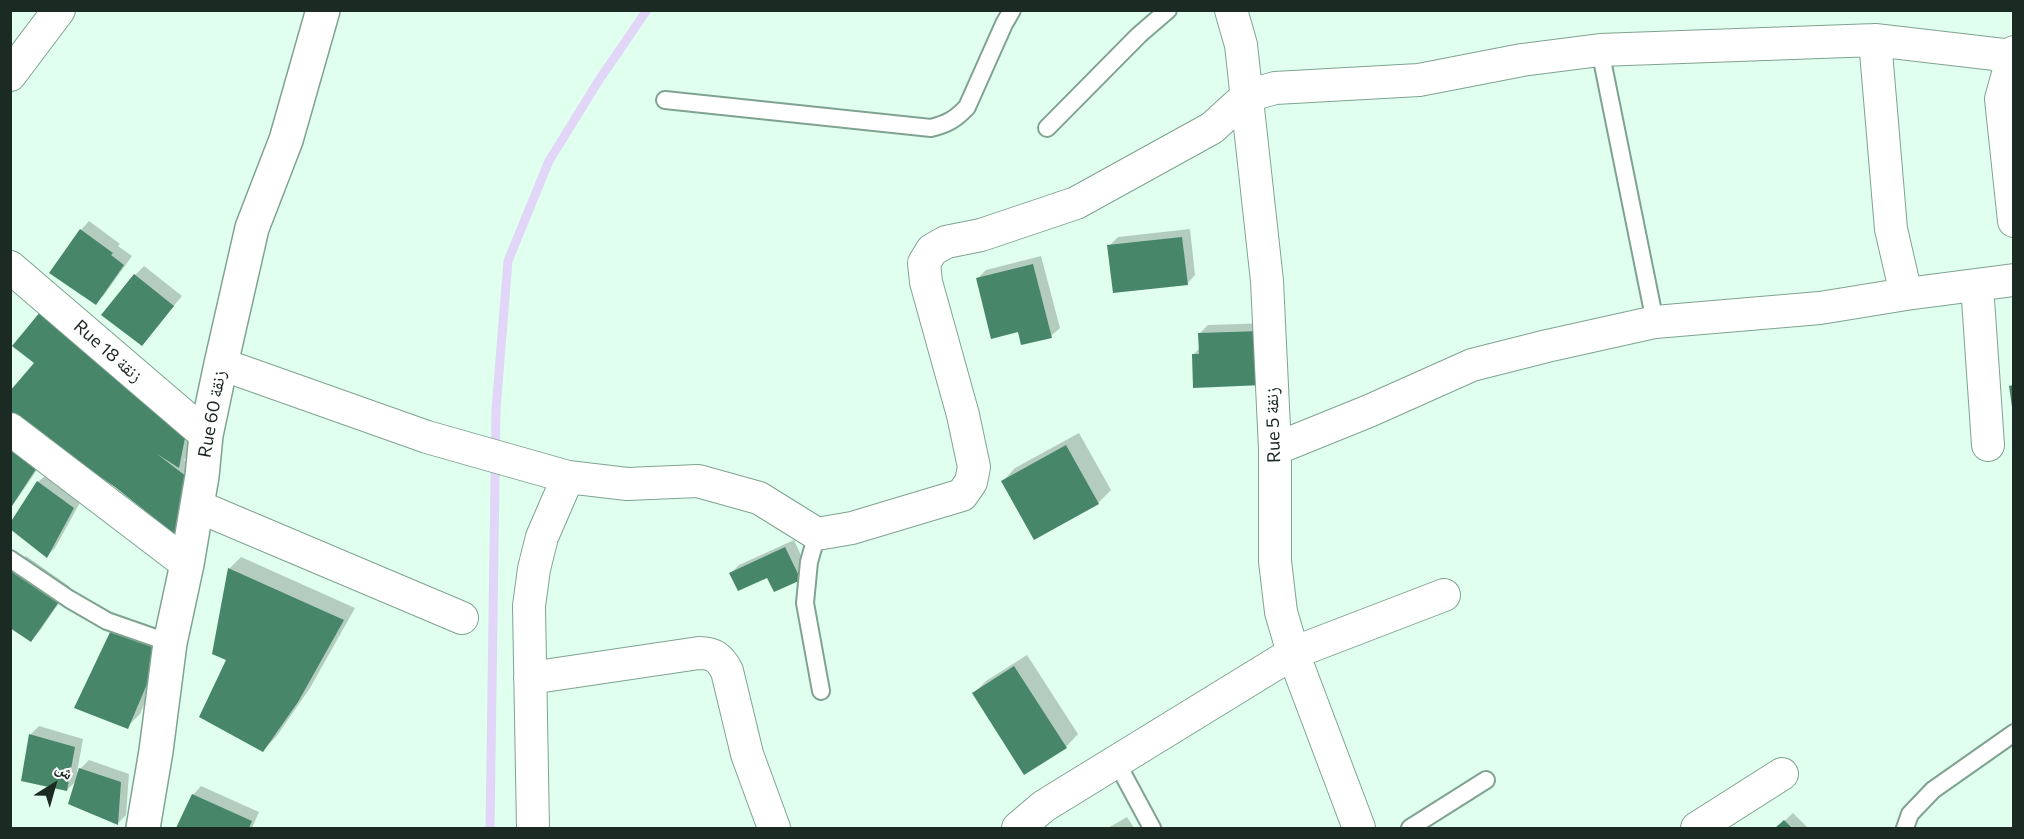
<!DOCTYPE html>
<meta charset="utf-8">
<style>
body{margin:0}
#map{position:relative;width:2024px;height:839px;overflow:hidden;background:#e0ffee;font-family:Commissioner,"Noto Naskh Arabic",sans-serif}
canvas{display:block}
.frame{position:absolute;inset:0;border:12px solid #1b2a22;pointer-events:none}
.north{position:absolute;left:24px;top:755px;width:60px;height:60px;-webkit-text-stroke:4px #fff;paint-order:stroke;rotate:37deg;font-size:16px;font-weight:700;line-height:24px;text-align:center;color:#1b2a22}
.north::after{content:'';display:block;margin:auto;width:21px;height:27px;background:#1b2a22;clip-path:polygon(50% 0,100% 100%,50% 72%,0 100%)}
</style>
<div id="map">
<canvas width="2024" height="839"></canvas>
<div class="frame"></div>
<div class="north">ش</div>
</div>
<script>
const g = document.querySelector('canvas').getContext('2d');
g.lineJoin = 'round';
function fillPath(path, color) { g.fillStyle = color; g.fill(path, 'evenodd'); }
function stroke(path, color, width, dash) { g.strokeStyle = color; g.lineWidth = width; g.lineCap = dash ? 'butt' : 'round'; g.setLineDash(dash || []); g.stroke(path); }
function write(font, color, halo, rows, align = 'center') {
  g.font = font + ' Commissioner,"Noto Naskh Arabic",sans-serif'; g.lineWidth = 6; g.setLineDash([]); g.textBaseline = 'middle'; g.strokeStyle = halo; g.fillStyle = color; for (const [text, x, y, turn = 0] of rows) {
    g.save(); g.translate(x, y); g.rotate((+turn || 0) * Math.PI / 180); g.textAlign = isNaN(turn) ? turn : align; if (halo) g.strokeText(text, 0, 0); g.fillText(text, 0, 0); g.restore();
  }
}
const shadow = new Path2D(`
 M89,221L120,244L118,246L132,256L104,295L95,303L81,230Z
 M1190,229L1195,275L1187,284L1109,246L1118,237Z
 M1041,256L1060,328L1051,336L1019,330L978,278L986,270Z
 M144,266L182,296L142,344L135,275Z
 M1270,323L1195,386L1193,355L1200,348L1199,334L1208,325Z
 M194,424L187,457L184,460L203,474L116,486Z
 M1079,433L1111,490L1098,503L1003,481L1015,468Z
 M10,436L44,460L10,509Z
 M47,474L82,499L55,548L47,556L38,482Z
 M794,540L808,571L800,579L731,573L739,565Z
 M26,556L70,587L39,632L31,640L17,564Z
 M241,557L355,608L310,688L276,737L263,750L228,659L229,569Z
 M125,617L173,638L140,714L127,727L113,629Z
 M1027,655L1078,734L1066,747L974,693L986,681Z
 M39,726L83,739L77,772L89,760L129,774L126,815L117,824L77,780L67,790L23,780L31,734Z
 M201,786L259,812L252,828H178L193,795Z
 M1793,813L1808,828H1777Z
 M1127,817L1134,828H1108Z`);
const stream = new Path2D(`
 M490,828L496,409L508,261L549,161L599,80L647,10`);
const building = new Path2D(`
 M80,229L113,253L111,255L124,265L96,305L49,273Z
 M1182,237L1188,285L1113,293L1107,245Z
 M1033,264L1052,338L1021,345L1018,332L991,339L976,278Z
 M134,274L174,306L142,346L101,315Z
 M45,306L186,433L179,468L157,454L195,483L177,536L115,487L10,415V391L34,363L12,346Z
 M1262,331L1263,385L1193,388L1192,354H1199L1198,333Z
 M2013,385V407H2012L2009,386Z
 M1066,445L1099,504L1034,540L1001,481Z
 M10,450L36,469L10,509Z
 M37,481L74,508L47,558L10,529V523Z
 M785,547L801,580L774,592L767,578L738,591L729,573Z
 M16,563L63,596L31,642L10,628V571Z
 M228,568L344,620L298,702L263,752L199,717L226,660L212,654Z
 M112,628L161,651L128,729L74,708Z
 M1014,666L1067,748L1024,775L972,693Z
 M29,734L75,747L67,791L21,781Z
 M79,768L121,782L118,825L68,804Z
 M192,794L252,821L249,828H176Z
 M1784,820L1792,828H1775Z`);
const lane = new Path2D(`
 M1600,50L1655,322
 M665,100L931,128C947,124 956,119 967,107L1004,24L1012,10
 M1047,128L1139,35L1168,10
 M817,534L809,562L805,603L821,691
 M10,559L69,599L107,621L170,643
 M1117,763L1152,828
 M1410,828L1486,780
 M1905,828L1910,814L1933,790L2014,733`);
const street = new Path2D(`
 M1231,10L1241,45L1267,281L1275,449V561L1281,612L1293,653L1359,828
 M1875,40L1891,229L1906,294
 M2014,52L2001,99L2014,221
 M10,75L59,10
 M10,267L206,435
 M1977,285L1988,445
 M221,364L427,437L568,477L627,484L698,481L759,498L817,534L852,528L962,495L971,482L974,467L963,415L926,282L924,263L932,250L946,242L981,235L1076,203L1212,128L1247,96L1275,88L1419,80L1522,60L1600,50L1875,40L2012,56
 M10,429L187,564
 M1275,449L1369,411L1472,365L1547,346L1655,322L1820,308L1906,294L2014,280
 M197,506L462,618
 M530,678L699,653C714,653 720,658 727,671L747,754L774,828
 M533,828L529,606L534,569L542,537L568,477
 M1018,828L1044,806L1293,653L1444,595
 M1697,828L1782,774`);
const secondary = new Path2D(`
 M143,828L156,751L170,643L187,564L202,476L206,435L221,364L252,228L286,140L323,10`);
const streetNames = [
 ["Rue 18 زنقة",108,351,41],
 ["Rue 60 زنقة",212,414,-80],
 ["Rue 5 زنقة",1273,425,-92]
];
fillPath(shadow, '#0003');
stroke(stream, '#e1d5f8', 9);
fillPath(building, '#488669');
stroke(lane, '#7fa390', 20);
stroke(street, '#7fa390', 34);
stroke(secondary, '#7fa390', 36);
stroke(lane, '#fff', 16);
stroke(street, '#fff', 32);
stroke(secondary, '#fff', 33);
write('18px', '#1b2a22', '#fff', streetNames);
</script>
